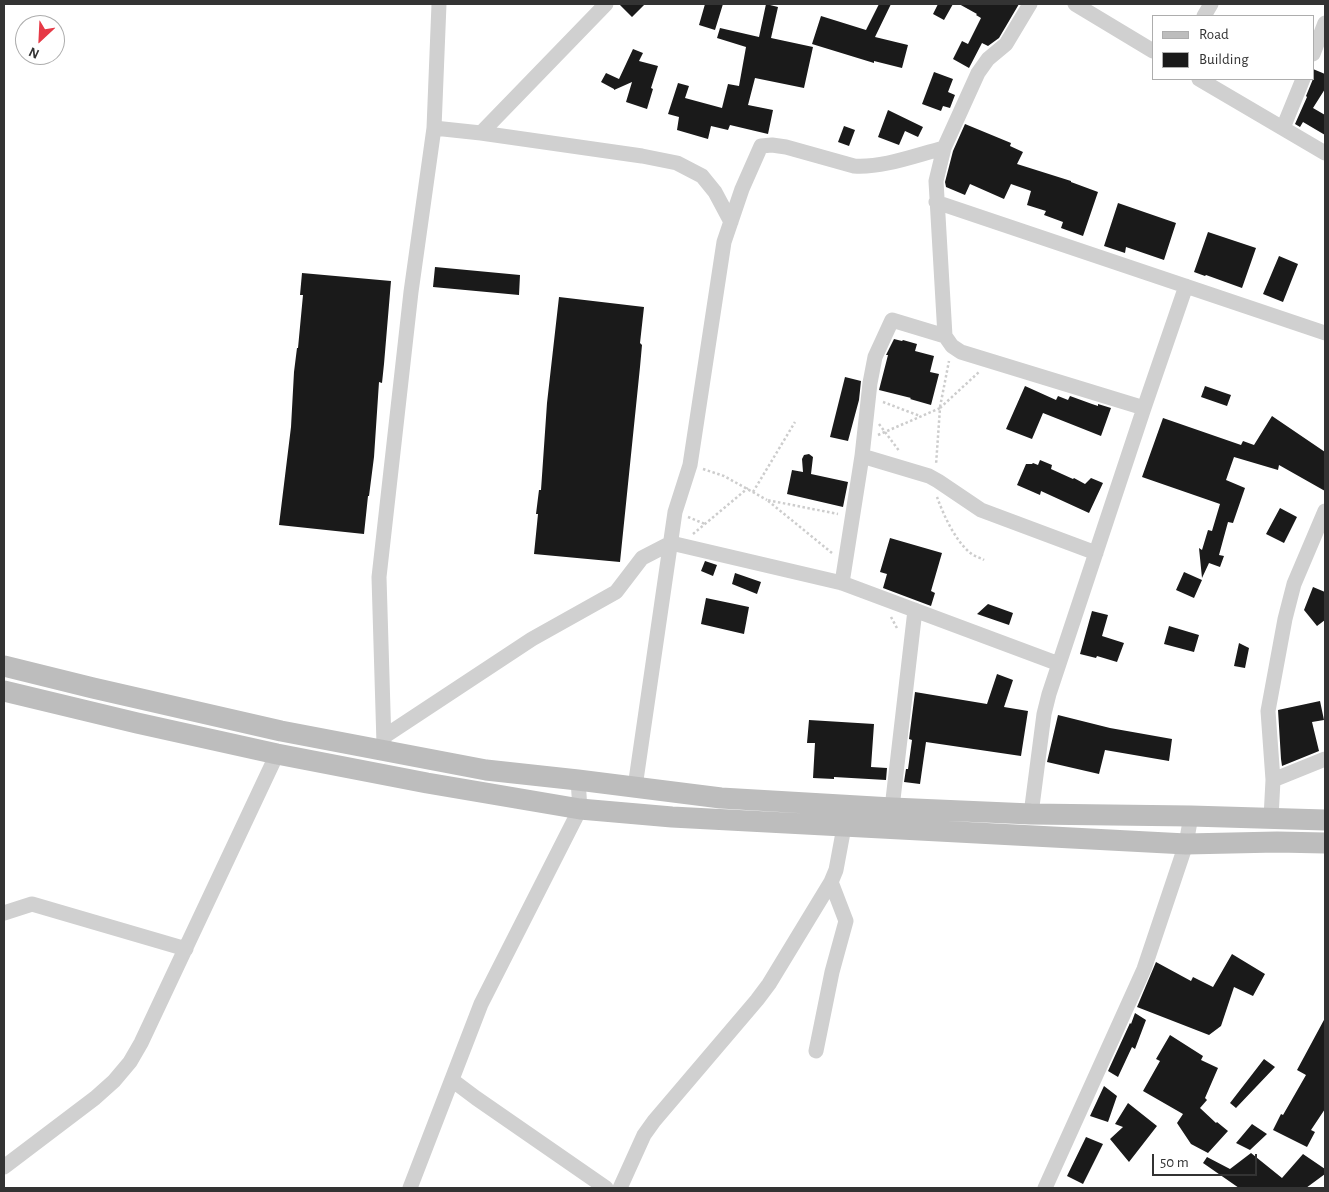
<!DOCTYPE html>
<style>
body{margin:0}
#map{position:relative;width:1329px;height:1192px;overflow:hidden;background:#fff;font-family:"Alegreya Sans",sans-serif}
canvas{display:block}
.frame{position:absolute;inset:0;border:5px solid #333;pointer-events:none}
.legend{position:absolute;left:1152px;top:15px;width:162px;height:65px;box-sizing:border-box;background:#fff;border:1px solid #adadad;margin:0;padding:6px 9px;list-style:none;font-size:15px;color:#333}
.legend li{display:flex;align-items:center;gap:10px;height:25px}
.legend b{width:25px;border:1px solid #adadad}
.north{position:absolute;left:15px;top:15px;width:50px;height:50px;box-sizing:border-box;background:#fff;border:1px solid #adadad;border-radius:50%;rotate:205deg;font-size:14px;font-weight:700;line-height:20px;text-align:center;color:#333}
.north::after{content:'';display:block;margin:auto;width:18px;height:22px;background:#e63946;clip-path:polygon(50% 0,100% 100%,50% 72%,0 100%)}
.scale{position:absolute;left:1152px;top:1154px;width:105px;height:22px;box-sizing:border-box;border:2px solid #333;border-top:0;padding-left:6px;font-size:15px;line-height:18px;white-space:nowrap;color:#333;-webkit-text-stroke:4px #fff;paint-order:stroke}
</style>
<div id="map">
<canvas width="1329" height="1192"></canvas>
<div class="frame"></div>
<ul class="legend">
<li><b style="height:6px;background:#bdbdbd"></b>Road</li>
<li><b style="height:14px;background:#1a1a1a"></b>Building</li>
</ul>
<div class="north">N</div>
<div class="scale">50 m</div>
</div>
<script>
const g = document.querySelector('canvas').getContext('2d');
g.lineJoin = 'round';
function fillPath(path, color) { g.fillStyle = color; g.fill(path, 'evenodd'); }
function stroke(path, color, width, dash) { g.strokeStyle = color; g.lineWidth = width; g.lineCap = dash ? 'butt' : 'round'; g.setLineDash(dash || []); g.stroke(path); }
const building = new Path2D(`
 M619,4H645L632,17Z
 M705,4H723L715,30L699,25Z
 M766,4L778,7L771,38L813,47L804,88L755,78L748,105L773,110L768,134L730,125L728,130L711,126L708,139L677,130L679,117L668,114L678,83L689,86L685,98L722,108L728,84L739,86L746,47L717,38L720,28L759,37Z
 M879,4H891L875,37L908,45L902,68L874,61V63L812,44L821,16L866,30Z
 M938,4H953L944,20L933,14Z
 M959,4H1019L999,38L988,46L982,43L969,68L953,59L962,41L968,44L981,18L976,15L977,14Z
 M633,49L643,53L639,61L658,66L651,88L653,89L647,109L626,102L632,82L614,90V89L601,82L606,73L619,79Z
 M1313,69L1325,74V89L1313,108L1325,115V135L1303,122L1300,127L1295,124L1307,97L1306,96L1313,79Z
 M934,72L953,79L948,92L955,95L950,108L943,106L941,111L922,104Z
 M888,110L923,127L918,137L905,131L899,145L878,137Z
 M965,124L1011,143L1010,146L1023,152L1017,164L1071,181V182L1098,192L1083,236L1061,228L1063,222L1044,215L1046,211L1027,205L1031,191L1011,184L1004,199L970,184L965,195L946,187L945,182L953,151Z
 M844,126L855,130L849,146L838,142Z
 M1118,203L1176,223L1164,260L1126,247L1125,253L1104,246Z
 M1208,232L1256,248L1242,288L1206,275L1205,276L1194,272Z
 M1279,256L1298,264L1283,302L1263,294Z
 M435,267L520,275L519,295L433,287Z
 M302,273L391,281L384,364L382,383L379,382L374,457L369,496H368L364,534L279,525L291,427L294,372L297,348H298L303,295H300Z
 M559,297L644,307L640,343L642,345L640,367L620,562L534,554L538,514H536L539,490H541L547,403Z
 M894,339L902,341L903,340L917,344L915,351L934,356L930,372L939,374L931,405L910,399L911,398L879,390L888,355H886Z
 M845,377L861,381L859,400L848,441L830,437Z
 M1025,386L1056,400L1058,396L1068,400L1070,396L1092,404L1098,406V404L1111,408L1101,436L1043,413L1032,439L1006,429Z
 M1205,386L1231,395L1227,406L1201,397Z
 M1272,416L1325,452V491L1279,465L1278,470L1234,457L1226,480L1245,488L1233,523L1228,522L1219,555L1224,556L1220,567L1209,563L1202,578L1199,548L1202,550L1208,530L1212,531L1220,504L1142,477L1163,418L1241,445L1243,441L1254,445Z
 M809,454L813,457L811,474L848,482L843,507L787,494L792,470L803,472L802,459L804,455Z
 M1040,460L1052,465L1051,469L1073,479L1074,478L1085,484L1091,478L1103,483L1089,513L1041,491L1040,495L1017,485L1026,464H1032L1033,463L1038,465Z
 M1280,508L1297,517L1284,543L1266,534Z
 M890,538L942,553L931,591L935,593L931,606L883,588L887,574L880,572Z
 M705,561L717,565L713,576L701,571Z
 M1184,572L1202,580L1194,598L1176,590Z
 M735,573L761,582L757,594L732,584Z
 M1313,587L1325,592V620L1317,626L1304,610Z
 M706,598L749,607L744,634L701,624Z
 M988,604L1013,613L1009,625L977,614Z
 M1092,611L1108,615L1102,636L1124,643L1117,662L1097,656L1096,658L1080,654Z
 M1169,626L1199,635L1194,652L1164,644Z
 M1239,643L1249,648L1245,668L1234,666Z
 M997,674L1013,680L1004,707L1028,711L1021,756L926,742L920,784L904,782L906,769H908L912,740L909,739L915,692L987,704Z
 M1320,701L1324,720L1312,722L1319,751L1282,766L1281,759L1278,710Z
 M1058,715L1110,728L1172,739L1169,761L1105,750L1099,774L1047,762Z
 M809,720L874,724L871,767L887,768L886,780L834,777V779L813,778L815,743H807Z
 M1232,954L1265,974L1253,996L1234,987L1221,1026L1209,1035L1137,1007L1156,962L1191,981L1193,977L1213,987Z
 M1135,1013L1146,1020L1135,1049L1132,1047L1118,1077L1108,1071L1130,1023L1131,1024Z
 M1325,1018V1109L1311,1130L1315,1132L1307,1147L1273,1130L1281,1114L1283,1115L1306,1075L1297,1070Z
 M1170,1035L1203,1056L1201,1060L1218,1068L1205,1098L1207,1100L1200,1108L1216,1123L1217,1122L1228,1131L1208,1153L1191,1144L1177,1123L1183,1114L1143,1091L1160,1061L1156,1059Z
 M1264,1059L1275,1067L1236,1108L1230,1103Z
 M1104,1086L1117,1096L1108,1122L1090,1116Z
 M1128,1103L1157,1126L1129,1162L1110,1139L1123,1127L1115,1124Z
 M1252,1124L1267,1134L1250,1150L1236,1143Z
 M1086,1137L1103,1144L1083,1184L1067,1176Z
 M1251,1153L1282,1178L1303,1154L1325,1169V1174L1306,1188H1239L1203,1163L1207,1157L1230,1169Z`);
const path = new Path2D(`
 M883,402L920,416
 M940,407L949,361
 M940,408L979,372
 M879,424L900,452
 M878,435L940,408L936,465
 M703,469L724,476L767,500
 M753,492L795,422
 M937,497C944,516 956,543 973,555C977,557 981,558 984,560
 M688,517L705,524
 M693,534L748,488
 M832,553L767,500L838,514
 M891,617L898,630`);
const street = new Path2D(`
 M1030,4L1006,44L988,59L978,73L944,148L936,181L945,336L952,346L961,352L1144,408
 M1075,4L1153,51
 M1204,16L1211,4
 M1313,54L1325,23
 M1199,79L1325,153
 M434,128L481,133L606,4
 M1283,128L1303,79
 M481,133L642,156L677,163L702,176L715,192L731,222
 M936,202L1325,333
 M862,456L929,476L938,481L981,510L1096,553
 M842,583L862,456L870,383L875,357L892,320L945,336
 M385,736L532,639L616,592L642,558L671,543L842,583L1059,664
 M384,744L379,577L411,292L434,128L439,4
 M1273,780L1325,759
 M635,787L675,512L690,465L724,242L742,189L761,146L772,145L786,147L854,166C883,168 916,155 944,148
 M892,808L915,610
 M1031,814L1044,714L1049,694L1144,408L1186,286
 M1271,818L1273,780L1268,711L1285,619L1294,584L1325,511
 M4,913L32,904L186,949
 M816,1051L832,972L846,921L831,882
 M452,1080L476,1098L606,1188
 M4,1167L95,1098L114,1081L130,1062L141,1043L277,754
 M410,1188L481,1004L580,809L578,780
 M620,1188L644,1135L654,1121L757,1000L769,984L831,882L836,870L844,827
 M1045,1188L1144,969L1186,844L1191,816`);
const secondary = new Path2D(`
 M4,666L93,688L281,731L486,770L578,780L721,798L892,808L1031,814L1191,816L1325,820
 M4,691L137,723L277,754L427,783L580,809L672,817L1186,844L1277,842L1325,843`);
fillPath(building, '#1a1a1a');
stroke(path, '#cdcdcd', 2.5, [2.5, 2.5]);
stroke(street, '#d0d0d0', 15);
stroke(secondary, '#bdbdbd', 21);
</script>
